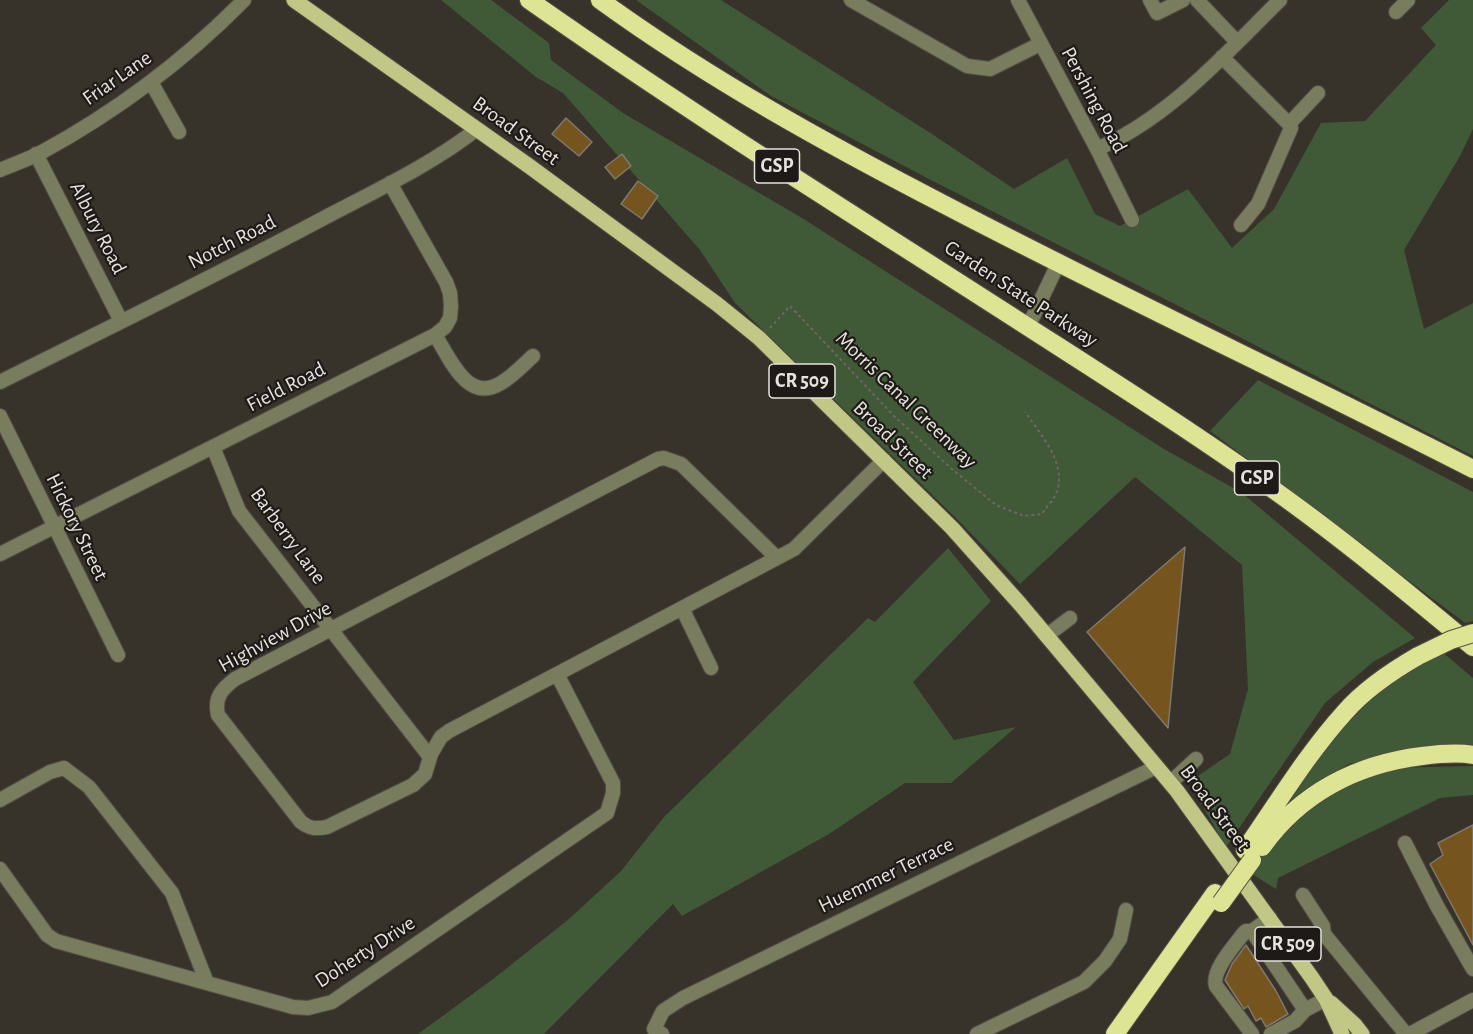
<!DOCTYPE html>
<style>
body{margin:0}
canvas{display:block;background:#37322a}
</style>
<canvas width="1473" height="1034"></canvas>
<script>
const g = document.querySelector('canvas').getContext('2d');
g.lineJoin = 'round';
function fillPath(path, color) { g.fillStyle = color; g.fill(path, 'evenodd'); }
function stroke(path, color, width, dash) { g.strokeStyle = color; g.lineWidth = width; g.lineCap = dash ? 'butt' : 'round'; g.setLineDash(dash || []); g.stroke(path); }
function write(font, color, halo, rows, align = 'center') {
  g.font = font + ' "Alegreya Sans",sans-serif'; g.lineWidth = 4.5; g.setLineDash([]); g.textBaseline = 'middle'; g.strokeStyle = halo; g.fillStyle = color; for (const [text, x, y, turn = 0] of rows) {
    g.save(); g.translate(x, y); g.rotate((+turn || 0) * Math.PI / 180); g.textAlign = isNaN(turn) ? turn : align; if (halo) g.strokeText(text, 0, 0); g.fillText(text, 0, 0); g.restore();
  }
}
const green = new Path2D(`
 M441,0H491L549,43L551,60L623,113L802,218L1164,449L1242,493L1415,638L1373,662L1325,703L1226,847L1189,782L1230,754L1248,689L1242,565L1135,477L1020,584L958,520L735,303L700,250L563,93L536,77Z
 M636,0H721L932,134L1014,189L1067,158L1095,214L1120,226L1188,189L1232,248L1274,209L1321,123L1365,121L1436,45L1421,28L1449,0H1473V129L1460,156L1404,250L1424,329L1473,303V456L929,179L771,96Z
 M1258,380L1473,492V621L1465,623L1210,431Z
 M948,548L991,601L913,682L954,740L1016,727L951,783H905L829,834L682,916L673,904L544,1034H418L493,979L569,919L621,871L664,817L868,618L875,622Z
 M1441,651L1473,678V749L1438,746L1348,764L1277,809L1350,710L1395,676Z
 M1473,766V795L1440,798L1278,878L1276,889L1249,872L1268,844L1340,784L1387,768Z`);
const building = new Path2D(`
 M566,118L592,142L579,156L552,134Z
 M622,154L631,166L615,179L605,167Z
 M638,181L658,196L642,219L621,204Z
 M1185,547L1168,728L1087,632Z
 M1473,825V945L1430,864L1443,855L1438,843Z
 M1246,945L1276,991L1288,1014L1266,1027L1261,1018L1256,1021L1248,1006L1244,1009L1225,980L1232,964Z`);
const path = new Path2D(`
 M770,328L790,306L894,416L953,470L996,505L1024,516L1042,514C1046,507 1053,501 1056,494C1068,464 1041,435 1025,412`);
const minor = new Path2D(`
 M851,0L967,66L990,69L1040,44
 M1018,0L1097,149L1132,220
 M1150,0L1157,13L1183,0
 M1197,0L1237,42
 M1396,12L1408,0
 M1222,57L1289,124
 M151,82L179,132
 M1097,149C1170,117 1225,54 1280,0
 M36,154L121,321
 M0,170C14,164 29,159 42,152C117,111 184,61 244,0
 M1241,225L1258,204L1291,128L1289,124L1318,93
 M1028,327L1058,264
 M435,335C450,358 467,404 501,383C513,376 523,365 533,356
 M0,382C108,328 217,275 324,218C375,191 431,165 477,129
 M0,416L118,655
 M213,447L239,511L430,757
 M0,554L435,335L445,327L450,318L451,306L450,293L446,282L390,183
 M777,558L681,464L664,458L658,459L235,679C222,689 214,697 218,715L301,822C310,829 316,829 327,827L413,785L425,774L431,754L441,737L449,731L777,558L794,549L884,460
 M682,608L711,668
 M1046,636L1070,618
 M1170,783L1196,759
 M0,800L50,772L64,768L89,787L172,893L207,983
 M1405,843L1437,906L1473,969
 M0,869L47,935L56,941L293,1007L308,1008L332,1002L607,813L613,793V783L557,674
 M1303,895L1323,926L1324,934L1405,1033L1409,1034
 M1270,918L1252,931L1305,1010
 M1252,931H1246L1243,934C1234,946 1211,971 1216,986L1252,1034
 M662,1034L654,1029L663,1011L683,998L1156,767
 M977,1034L1084,982L1105,961L1120,939L1126,910
 M1271,1034L1295,1021L1305,1010L1326,999
 M1410,1034L1473,1000`);
const major = new Path2D(`
 M294,0L529,166L717,304L759,338L952,528L1020,604L1177,791L1312,978L1326,999L1342,1034
 M1331,1003L1355,1025L1362,1034`);
const highway = new Path2D(`
 M529,0C691,114 859,218 1025,325C1109,379 1193,432 1274,490C1343,539 1408,593 1473,647
 M600,0C709,79 827,144 947,206C1121,297 1299,380 1473,469
 M1262,847C1300,793 1357,764 1422,756C1438,754 1457,752 1473,755
 M1245,850C1277,804 1307,754 1345,712C1365,689 1392,671 1418,656
 M1115,1034L1215,893`);
const highwayBridge = new Path2D(`
 M1418,656L1451,640L1473,633
 M1221,903L1252,860`);
const shields = [
 [777,166,45],
 [802,381,66],
 [1257,478,45],
 [1288,944,66]
];
const shieldNames = [
 ["GSP",777,166],
 ["CR 509",802,381],
 ["GSP",1257,478],
 ["CR 509",1288,944]
];
const streetNames = [
 ["Friar Lane",117,78,-35],
 ["Pershing Road",1094,100,62],
 ["Broad Street",516,131,36],
 ["Albury Road",98,228,63],
 ["Notch Road",232,242,-27],
 ["Garden State Parkway",1021,294,33],
 ["Field Road",286,387,-27],
 ["Morris Canal Greenway",906,400,44],
 ["Broad Street",893,440,44],
 ["Hickory Street",77,527,64],
 ["Barberry Lane",288,536,54],
 ["Highview Drive",275,637,-29],
 ["Broad Street",1215,808,53],
 ["Huemmer Terrace",886,875,-26],
 ["Doherty Drive",365,952,-33]
];
fillPath(green, '#405937');
fillPath(building, '#76541e');
stroke(building, '#7f7970', 1.5);
stroke(minor, '#534e47', 16);
stroke(major, '#534e47', 17);
stroke(highway, '#534e47', 20);
stroke(path, '#6d6861', 2, [3, 3]);
stroke(minor, '#7a7d5d', 14);
stroke(major, '#c1c784', 15);
stroke(highway, '#dde493', 18);
stroke(highwayBridge, '#534e47', 20, []);
stroke(highwayBridge, '#dde493', 18);
for (const [x, y, w] of shields) { const box = new Path2D(); box.roundRect(x - w / 2, y - 17, w, 34, 4.5); g.fillStyle = '#1d1a17'; g.fill(box); stroke(box, '#e6e2dd', 1.5); }
write('bold 20px', '#e6e2dd', null, shieldNames);
write('21px', '#e6e2dd', '#1d1a17', streetNames);
</script>
